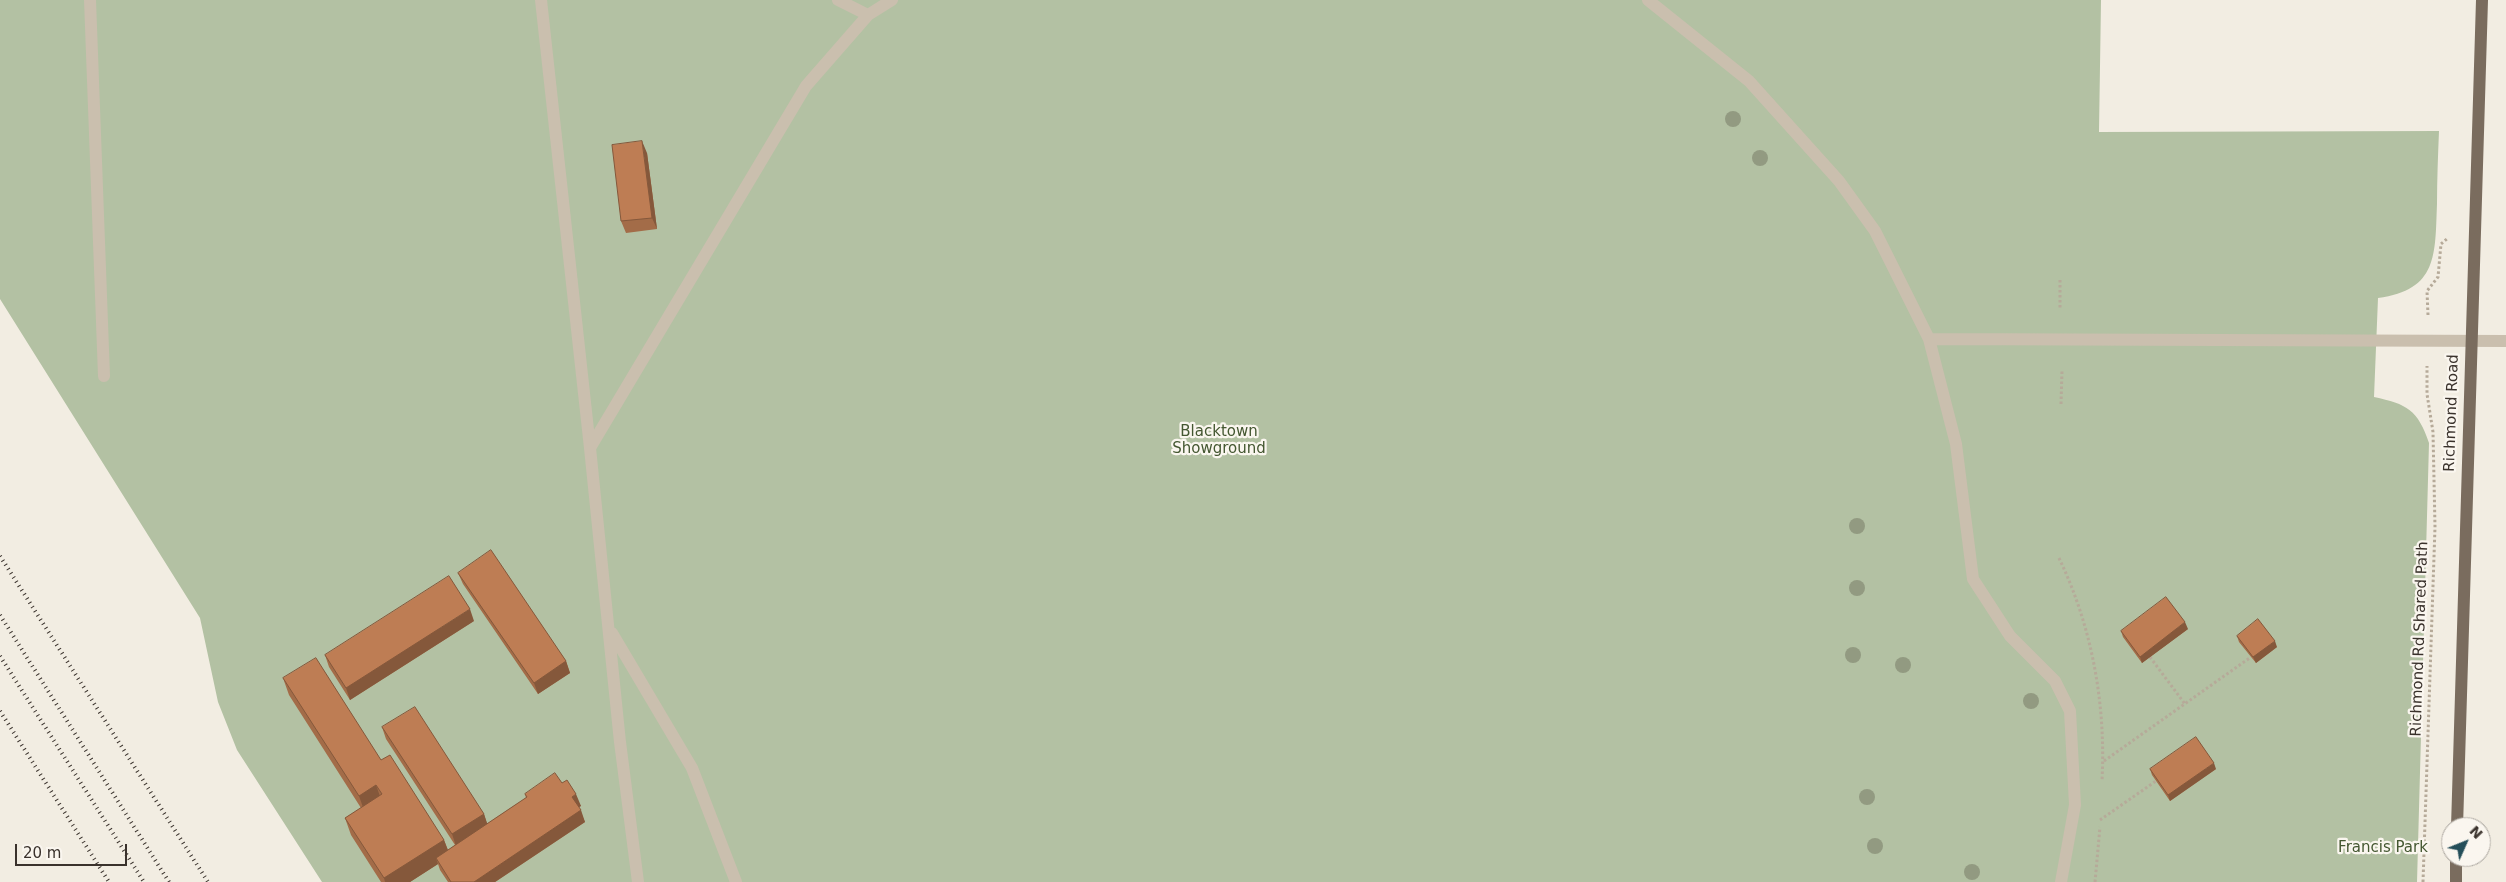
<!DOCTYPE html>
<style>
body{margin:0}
#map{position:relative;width:2506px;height:882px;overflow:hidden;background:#f2ede2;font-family:"DejaVu Sans",sans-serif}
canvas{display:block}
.north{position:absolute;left:2441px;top:817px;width:50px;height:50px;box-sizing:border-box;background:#faf6ef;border:1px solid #ada8a1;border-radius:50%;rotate:46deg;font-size:14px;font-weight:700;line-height:20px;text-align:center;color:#3a322c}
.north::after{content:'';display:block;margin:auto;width:18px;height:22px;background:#244e59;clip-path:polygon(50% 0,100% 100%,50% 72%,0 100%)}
.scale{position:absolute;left:15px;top:844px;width:112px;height:22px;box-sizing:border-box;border:2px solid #3a322c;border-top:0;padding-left:6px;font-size:15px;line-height:18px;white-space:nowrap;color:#3a322c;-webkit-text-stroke:4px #faf6ef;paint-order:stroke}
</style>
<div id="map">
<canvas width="2506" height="882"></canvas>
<div class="north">N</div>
<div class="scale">20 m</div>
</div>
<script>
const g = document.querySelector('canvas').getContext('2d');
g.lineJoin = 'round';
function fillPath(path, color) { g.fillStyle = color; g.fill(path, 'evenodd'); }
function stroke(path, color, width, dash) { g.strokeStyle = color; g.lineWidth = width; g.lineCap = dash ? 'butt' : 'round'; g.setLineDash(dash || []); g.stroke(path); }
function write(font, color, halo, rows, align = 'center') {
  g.font = font + ' "DejaVu Sans",sans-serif'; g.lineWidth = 4.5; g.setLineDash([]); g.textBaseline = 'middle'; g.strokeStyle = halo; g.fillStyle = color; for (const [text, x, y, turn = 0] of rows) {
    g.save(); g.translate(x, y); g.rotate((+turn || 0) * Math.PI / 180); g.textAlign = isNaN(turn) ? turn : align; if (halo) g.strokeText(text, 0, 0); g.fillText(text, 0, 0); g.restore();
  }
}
const green = new Path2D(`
 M0,0H2101L2099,132L2439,131C2438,155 2437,180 2437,204C2435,255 2438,290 2378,298L2374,397C2407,404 2418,410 2429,443L2417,882H322L237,750L218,702L200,618L0,299Z`);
const path = new Path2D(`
 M2060,280V308
 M2428,315L2427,291L2438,277L2441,244L2448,238
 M2061,404L2062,371
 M2059,558C2092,627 2106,704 2102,781
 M2150,657L2185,704
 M2104,761L2251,657
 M2100,820L2156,781
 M2095,882L2100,827
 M2423,882L2435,527L2433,432L2427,394V366`);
const lane = new Path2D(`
 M90,0L104,376
 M541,0L590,448L620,742L638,882
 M838,0L868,15
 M1648,0L1749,81L1839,181L1875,231L1929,339L2506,341
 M1929,339L1956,444L1973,579L2010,636L2055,681L2070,711L2075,805L2061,882
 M590,448L806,86L868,15L892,0
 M612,633L692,768L736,882`);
const primary = new Path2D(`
 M2457,827L2482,0
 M2456,882V857`);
const rail = new Path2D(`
 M0,556L208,882
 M0,615L169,882
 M0,656L144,882
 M0,711L109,882`);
const trees = [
 [1733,119],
 [1760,158],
 [1857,526],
 [1857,588],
 [1853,655],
 [1903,665],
 [2031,701],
 [1867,797],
 [1875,846],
 [1972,872]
];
const wall = new Path2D(`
 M647,153L657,229L626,233L621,221Z
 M458,573L566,661L570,673L538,694L463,584Z
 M474,621L350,700L329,667L325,655Z
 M2188,629L2142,663L2123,637L2121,631Z
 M2237,636L2277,647L2256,663L2239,642Z
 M283,678L381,760L444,840L448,850L455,845L386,739L382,727L484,814L487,824L526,798L525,794L562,783L581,806L578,807L585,822L495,882H448L440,870L438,864L410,882H381L351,835L345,818L361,808L289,695Z
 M2150,769H2216L2170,801L2152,775Z`);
const shadedWall = new Path2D(`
 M642,141L647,153L657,229L652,218Z
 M470,609L474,621L350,700L346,688Z
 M2185,622L2188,629L2142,663L2140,657Z
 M2275,641L2277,647L2256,663L2253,657Z
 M566,661L570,673L538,694L534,683Z
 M2214,763L2216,769L2170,801L2168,795Z
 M376,785L382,802L365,813L359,796Z
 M576,794L581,806L576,809L572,797Z
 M581,810L585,822L495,882H474Z
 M484,814L488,826L456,846L452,834Z
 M444,840L450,856L436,858L438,864L410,882H385L384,878Z`);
const building = new Path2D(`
 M642,141L652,218L621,221L612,145Z
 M491,550L566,661L534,683L458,573Z
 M449,576L470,609L346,688L325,655Z
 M2166,597L2185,622L2140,657L2121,631Z
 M2258,619L2275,641L2253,657L2237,636Z
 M316,658L381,760L390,755L444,840L384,878L345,818L382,794L376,785L359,796L283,678Z
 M415,707L484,814L452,834L382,727Z
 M2196,737L2214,763L2168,795L2150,769Z
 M555,773L562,783L567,780L576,794L572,797L581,810L474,882H451L436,858L527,797L525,794Z`);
const streetNames = [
 ["Richmond Road",2452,413,-88],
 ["Richmond Rd Shared Path",2420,639,-88]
];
const parkNames = [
 ["Blacktown",1219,432],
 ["Showground",1219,449],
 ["Francis Park",2383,848]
];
fillPath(green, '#b3c1a3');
stroke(path, '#b6aa99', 3, [2.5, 2.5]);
stroke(lane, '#cabfae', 12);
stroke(primary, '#7a6c5e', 12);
stroke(rail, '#3a322c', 4, [1, 4]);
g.fillStyle = '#929a81';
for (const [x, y] of trees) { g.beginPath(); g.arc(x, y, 8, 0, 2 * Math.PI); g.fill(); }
fillPath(wall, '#a36c48');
fillPath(shadedWall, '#85583b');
fillPath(building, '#be7d54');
stroke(building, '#85583b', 1);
write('15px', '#3a322c', '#faf6ef', streetNames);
write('15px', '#445731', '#faf6ef', parkNames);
</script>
